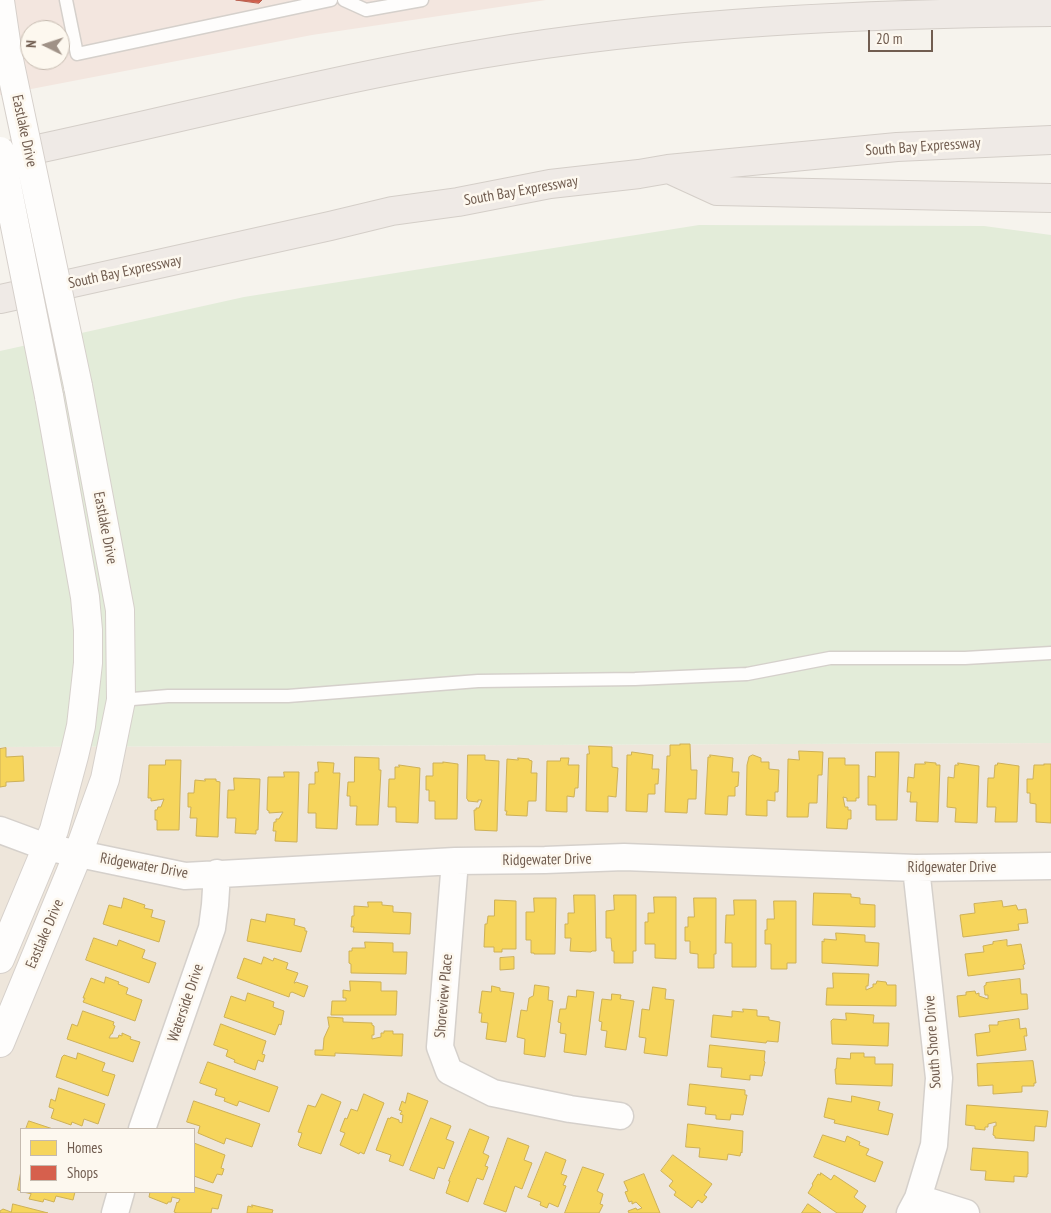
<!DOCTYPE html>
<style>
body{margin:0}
#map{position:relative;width:1051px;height:1213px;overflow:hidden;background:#f6f3ed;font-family:"PT Sans Narrow",sans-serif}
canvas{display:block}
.legend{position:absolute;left:20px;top:1128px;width:175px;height:65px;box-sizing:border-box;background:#fdf8ef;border:1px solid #c5baaf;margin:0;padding:6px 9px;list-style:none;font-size:15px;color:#715d50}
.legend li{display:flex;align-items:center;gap:10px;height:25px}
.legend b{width:25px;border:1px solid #c5baaf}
.north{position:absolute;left:20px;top:20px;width:50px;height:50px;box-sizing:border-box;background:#fdf8ef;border:1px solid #c5baaf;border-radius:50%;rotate:274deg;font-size:14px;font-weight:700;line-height:20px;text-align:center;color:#715d50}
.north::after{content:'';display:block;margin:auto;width:18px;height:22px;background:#a09287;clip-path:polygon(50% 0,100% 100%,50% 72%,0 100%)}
.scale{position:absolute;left:868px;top:30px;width:65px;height:22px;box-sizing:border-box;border:2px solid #715d50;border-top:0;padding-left:6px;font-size:15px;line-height:18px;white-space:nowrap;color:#715d50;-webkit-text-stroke:4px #fdf8ef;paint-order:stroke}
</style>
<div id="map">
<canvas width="1051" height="1213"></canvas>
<ul class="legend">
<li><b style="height:14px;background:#f6d55c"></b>Homes</li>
<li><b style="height:14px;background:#d6604d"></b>Shops</li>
</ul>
<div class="north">N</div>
<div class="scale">20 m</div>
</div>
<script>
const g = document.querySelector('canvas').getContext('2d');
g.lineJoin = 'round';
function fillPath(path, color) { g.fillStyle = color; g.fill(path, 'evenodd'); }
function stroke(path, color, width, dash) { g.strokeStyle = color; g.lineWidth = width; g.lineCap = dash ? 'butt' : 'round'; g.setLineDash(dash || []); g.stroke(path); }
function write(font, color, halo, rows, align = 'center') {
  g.font = font + ' "PT Sans Narrow",sans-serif'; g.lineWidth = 5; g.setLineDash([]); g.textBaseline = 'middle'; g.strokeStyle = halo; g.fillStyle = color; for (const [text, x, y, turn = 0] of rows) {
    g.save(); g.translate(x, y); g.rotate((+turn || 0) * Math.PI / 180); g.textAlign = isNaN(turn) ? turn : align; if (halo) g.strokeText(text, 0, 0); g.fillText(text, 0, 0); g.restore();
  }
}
const residential = new Path2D(`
 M1051,743V1213H0V747ZM21,1129H194V1192H21Z`);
const commercial = new Path2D(`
 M0,0H546L312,35L0,95ZM30,30H60V60H30Z`);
const green = new Path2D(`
 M699,225L984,226L1051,235V743L0,747V351L244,297Z`);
const homes = new Path2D(`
 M680,744H690L691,770H697L696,799H688L687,813L665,812L667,756H670V745H680Z
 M589,746L612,747V767L618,768L616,797L608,796V812L586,811L587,754H589Z
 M6,748V757L23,756L24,781L6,782V786L0,787V749Z
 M799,751L823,752L822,775H818L817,803H809L808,817H787L788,759L799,760Z
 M632,752L653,755L652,769H659L658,784H655V794H648L647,812L626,811L627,755H631Z
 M876,752H899L897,820H876V805H868V776L875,777Z
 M468,755H485V760L499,761L497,831L475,830L474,810H476V808H479L482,800H478V802L468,801V800L467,799Z
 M710,755L733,758L732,772H739L738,786L735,787V796H728L727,815L705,814L708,757H710Z
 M753,755L761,758V762H769V769L779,770L778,792H775V801L767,800V816L746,815L747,765L749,757Z
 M355,757L379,758V770H381L378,825H356L357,806H350V796H347L348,782H354Z
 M518,758L529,759V760L532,761L531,773H537L536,801H528L527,816L506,815L507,811H505L507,759L518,760Z
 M561,758H569L568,765H579L578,788H575L574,797L567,796V812L546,811L547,761H560Z
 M829,758H845V765H859V798H856V801H847V798L843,797L845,807H848V810H851V819H848L847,829L827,828Z
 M166,760H181L179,830H157V820H155V810H157L158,807H161L164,799L151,801V798H148L149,765H165Z
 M318,762L334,763L333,773H340L337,829L316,828V813H308L309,784H315V772H318Z
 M443,762L458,764L457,819H435V801H429V790H426V776H433V763H443Z
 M925,762L936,763V765H940L938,822L916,821L917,802H910L911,792H907L908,777L914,778L915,764H925Z
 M958,763L979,766L977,823L955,822L956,808L947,807L948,777L954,778L955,765H958Z
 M998,763L1019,766L1017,822H995L996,807H987L988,778H994L995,765H997Z
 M1044,764H1051V823L1036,822V804L1030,803V793H1027V779H1033L1034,765H1044Z
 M399,765L420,768L418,823L396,822V807H388L389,779H395V767H399Z
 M284,772H299L297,842L275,841L276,831H273L274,822H276V819H279L283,812L269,813V811L267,810L268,777H284Z
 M234,778L260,779L258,830H256V834L235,833L236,818H227L228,790H234Z
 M205,779H216V781L220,782L218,837L196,836L197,818H190L191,807H188V793H194L195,780L205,781Z
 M814,893L851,894V897L860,898V904L875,905V927L813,925Z
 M574,895H595L596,951H592L591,952L570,951L571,938H565V924H568V913H574Z
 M614,895H636V951H633V963H614V951H612L611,938H606V911L614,910Z
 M654,897H676V959L655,958V944H645V922H648V913H654Z
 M124,898L145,905L144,908L153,910L151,917L165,921L159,942L103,924L109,905L121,908Z
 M534,898H556L555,954H534V953H531V940H526V912H534Z
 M694,898H716V954H714V968H698V954L690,953V941H685V927H688V917H694Z
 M495,900L516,901V949H502V952H494V947H484L485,924H487L488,916H494Z
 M734,900H756V967H732V943H725L726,915H734Z
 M774,901H796V963H787V969H771V944H765V930H767V919H774Z
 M1002,901L1003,907L1016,905L1018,910L1026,909L1028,923L1018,924L1019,930L963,937L960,915L975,913L974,904Z
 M368,902H382V905L393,906V912L411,913L410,934L353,932L354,927H351L352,916H354V906L368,907Z
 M267,914L295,919L294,925L305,928V931H307L301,952L247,941L251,919L265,922Z
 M836,933L865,935V942L879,943L878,966L822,963V941L824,942V939L836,940Z
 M94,938L117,946L119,940L145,950L142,958L156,963L149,983L86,960Z
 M1007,940V946L1021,944L1025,964L1023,965L1024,969L968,976L965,954L984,952L983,946L993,944V942Z
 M365,942L393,943V952H407L406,974L351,973V964L349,963V951H352V948H365Z
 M264,957L273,961L274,958L288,963L286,969L298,973L294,983H295L296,982L308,986L304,997L292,992L290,993L289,997L237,978L244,958L261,964Z
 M514,957V969L500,970V958Z
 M833,973L869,974L868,986H866V990L873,987V984H876L877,981L886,982L887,985H896V1006L826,1005L827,988H833Z
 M106,977L119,982L118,984L128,988L126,994L142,1000L135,1021L83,1002L85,998H83L91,978L104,983Z
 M1020,979L1021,994H1027L1028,1009L959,1017L957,996L966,995V992L975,991L976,994L979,993V996L988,999V995H985L984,986L986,985V983Z
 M350,981L381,982V991H397L396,1015H331L332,1001H346V998H343V990L350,991Z
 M535,985L549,987L548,1000L553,1001L545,1057L524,1054L525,1039L517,1037L521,1010L527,1011L529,998L533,996Z
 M492,986L500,988V991L514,993L506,1042L486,1039L488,1023L481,1022L482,1013H479L482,991L491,992Z
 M653,987L666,989L665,999L674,1000L667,1056L644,1053L646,1038L639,1037L642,1009L649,1010Z
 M577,990L594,992L586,1055L564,1052L566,1034L560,1033L561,1023L558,1022L560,1009H566L568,996L576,997Z
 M248,993L274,1002L273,1007L284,1011L281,1025L279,1024L275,1035L224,1017L231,996L245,1001Z
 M612,994L621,995L620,999L634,1001L626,1050L605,1047L607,1031L601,1030L602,1022L599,1021L602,999L611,1000Z
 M743,1009L757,1010V1016L769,1017V1020L780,1022L778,1042L767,1041L766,1043L711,1037L713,1015L732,1017V1011L743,1012Z
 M83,1011L114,1022L113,1025L115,1026L112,1034H111L109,1038H118L119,1035L122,1036V1033L131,1037L130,1039L140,1042L133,1062L67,1039L72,1024L77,1026Z
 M846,1013L874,1015L873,1023H889L888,1046L832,1044L831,1021L833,1019L846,1020Z
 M328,1017L343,1018V1022L372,1023V1025L374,1026V1035H372V1039L381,1037V1033H384V1031H393V1034H403L402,1056L335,1053V1056L315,1055V1050H323L324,1038L329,1027Z
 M1019,1019L1020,1029L1026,1028L1027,1036H1024L1026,1050L977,1056L975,1034L990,1032L989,1025H998V1022Z
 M221,1024L266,1041L262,1054L265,1055L263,1062L258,1060L255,1070L234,1062L235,1060L226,1056L228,1050L214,1045Z
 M710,1045L765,1051L764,1061L765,1062L762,1076L750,1075V1080L721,1077L722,1068L708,1067Z
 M78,1053L105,1063L102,1071L115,1075L108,1096L56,1077L62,1057L64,1055L76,1059Z
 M851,1053H864V1057H875V1064H893L892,1086L836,1084L835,1069H836L837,1058L850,1059Z
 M1033,1061L1036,1083H1034V1086H1022V1092L993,1094V1085L978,1086L977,1064Z
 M208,1062L278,1087L269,1112L239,1101L237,1106L224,1101L225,1098L215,1095L217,1089L200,1083Z
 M690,1084L745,1090V1095H747L743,1115L731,1114L730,1120L716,1119V1115L705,1114L706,1107L688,1105Z
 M59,1088L105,1104L98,1124L84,1119L82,1126L72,1122L71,1125L51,1118L54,1109L49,1107L51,1099L55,1101Z
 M408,1093L428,1101L403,1166L389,1161L391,1155L376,1150L388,1118L390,1119L391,1117L399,1120V1122L402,1123L403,1115L400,1114L402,1111L399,1110L402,1101L405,1103Z
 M322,1094L341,1102L321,1154L300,1147L298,1145L302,1133L298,1132L308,1105L315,1107Z
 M364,1094L384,1103L364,1154L360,1152L359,1154L340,1145L345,1133L340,1131L345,1118L347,1119L351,1109L357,1111Z
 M852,1096L880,1102L878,1110L893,1114L888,1135L834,1123L835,1120L824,1117L828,1098L851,1102Z
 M194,1101L260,1124L252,1147L226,1138L224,1144L198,1133L200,1126L187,1122Z
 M967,1105L1048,1111L1046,1127L1035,1126L1034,1141L995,1138V1136L993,1135L994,1126H996V1122L988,1124V1127H985V1130L975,1129V1126L966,1125Z
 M431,1118L451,1126L446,1139L454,1142L444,1169L438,1167L434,1179L410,1170Z
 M29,1121L53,1129H26Z
 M688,1124L743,1131L742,1153L741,1152L740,1156L728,1154L727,1160L699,1157L700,1148L686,1147Z
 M470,1129L489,1137L483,1153L489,1156L485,1166L488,1167L483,1180L477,1178L468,1202L446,1193L450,1181H449Z
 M823,1135L845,1142L847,1136L860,1142L859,1145L869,1149L866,1155L883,1162L875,1182L814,1157Z
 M508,1138L529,1146L524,1160L532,1163L522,1189L515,1186L506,1212L484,1204Z
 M194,1143L225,1155L221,1168L224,1169L222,1175L217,1174L213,1183L194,1176Z
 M973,1148L1028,1152V1174H1027V1177L1014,1176V1182L985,1180L986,1171L971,1170Z
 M546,1152L566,1160L561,1174L567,1176L563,1185L566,1186L558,1207L549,1203L547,1208L540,1205L541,1202L528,1197Z
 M673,1155L712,1184L704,1195L707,1197L702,1203L698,1200L692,1208L674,1195L676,1192L669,1186L673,1181L661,1171Z
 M583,1167L604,1174L597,1191L603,1194L600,1204L603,1205L599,1213H565Z
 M21,1171V1191L18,1190Z
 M821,1173L831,1180L834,1175L858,1191L854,1197L866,1206L862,1213H837L808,1193L813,1185L812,1184L818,1174L820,1175Z
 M644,1174L660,1213H629L628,1211L636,1208L637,1210L642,1208L636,1202L632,1204V1201L629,1202L625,1192L628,1191L624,1182Z
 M194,1187L222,1195L218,1209L212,1208L211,1213H177L174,1212L177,1202L178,1203L180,1199L172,1197L171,1202H168L167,1204L149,1197L150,1192H194Z
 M23,1192H75L73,1200L56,1196L54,1202L44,1199L43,1202L29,1199L31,1194Z
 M13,1204L48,1213H0V1211L3,1209L11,1212Z
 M808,1204L821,1213H802Z
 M252,1205L273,1210L272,1213H247L248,1206L252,1207Z`);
const shops = new Path2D(`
 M236,0H262L259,3Z`);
const lane = new Path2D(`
 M66,0L77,54L331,0
 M344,0L366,10L422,0
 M121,700L168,696H288L478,681L635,679L747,674L830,658H965L1051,653`);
const street = new Path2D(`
 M0,830L46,847L185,876L455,861L545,860L624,857L916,868L1051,866
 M455,861L440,1047L449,1071L493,1093L570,1109L620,1116
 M142,1129L212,928L215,905L217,873
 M918,1198L966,1213
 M115,1213L121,1192
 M910,1213L918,1198L934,1145L939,1078L916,868`);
const secondary = new Path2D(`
 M0,1L8,55
 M0,959L54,830L74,756L81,726L88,663V630L85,597L49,396
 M0,1043L78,854L105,779L121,700L120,610L78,386`);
const highway = new Path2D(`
 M0,157C161,124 319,81 481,54C669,22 860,14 1051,12
 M669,169L717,191L1051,198
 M0,299L330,226L392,211L458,202L550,184L639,174L668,169L897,147L1051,140`);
const secondaryBridge = new Path2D(`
 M8,55L78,386
 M0,151L49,396`);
const streetNames = [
 ["Eastlake Drive",24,131,78],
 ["South Bay Expressway",923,147,-4],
 ["South Bay Expressway",521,191,-10],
 ["South Bay Expressway",125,272,-12],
 ["Eastlake Drive",105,528,79],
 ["Ridgewater Drive",547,860,-1],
 ["Ridgewater Drive",144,866,10],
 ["Ridgewater Drive",952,868],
 ["Eastlake Drive",45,934,-67],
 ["Shoreview Place",444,996,-85],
 ["Waterside Drive",186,1003,-71],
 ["South Shore Drive",933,1042,-94]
];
fillPath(residential, '#eee6db');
fillPath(commercial, '#f3e6df');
fillPath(green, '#e3ecd9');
fillPath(homes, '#f6d55c');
stroke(homes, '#ceb158', 1);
fillPath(shops, '#d6604d');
stroke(shops, '#b85f4e', 1);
stroke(lane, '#d5d0cb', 15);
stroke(street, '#d5d0cb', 29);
stroke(secondary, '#d6d0cb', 30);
stroke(highway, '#d4cec8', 30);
stroke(lane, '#fefdfc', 12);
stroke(street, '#fefdfc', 26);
stroke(secondary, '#fefdfc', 28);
stroke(highway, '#efeae6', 28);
stroke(secondaryBridge, '#d6d0cb', 30, []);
stroke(secondaryBridge, '#fefdfc', 28);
write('15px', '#715d50', '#fdf8ef', streetNames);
</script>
